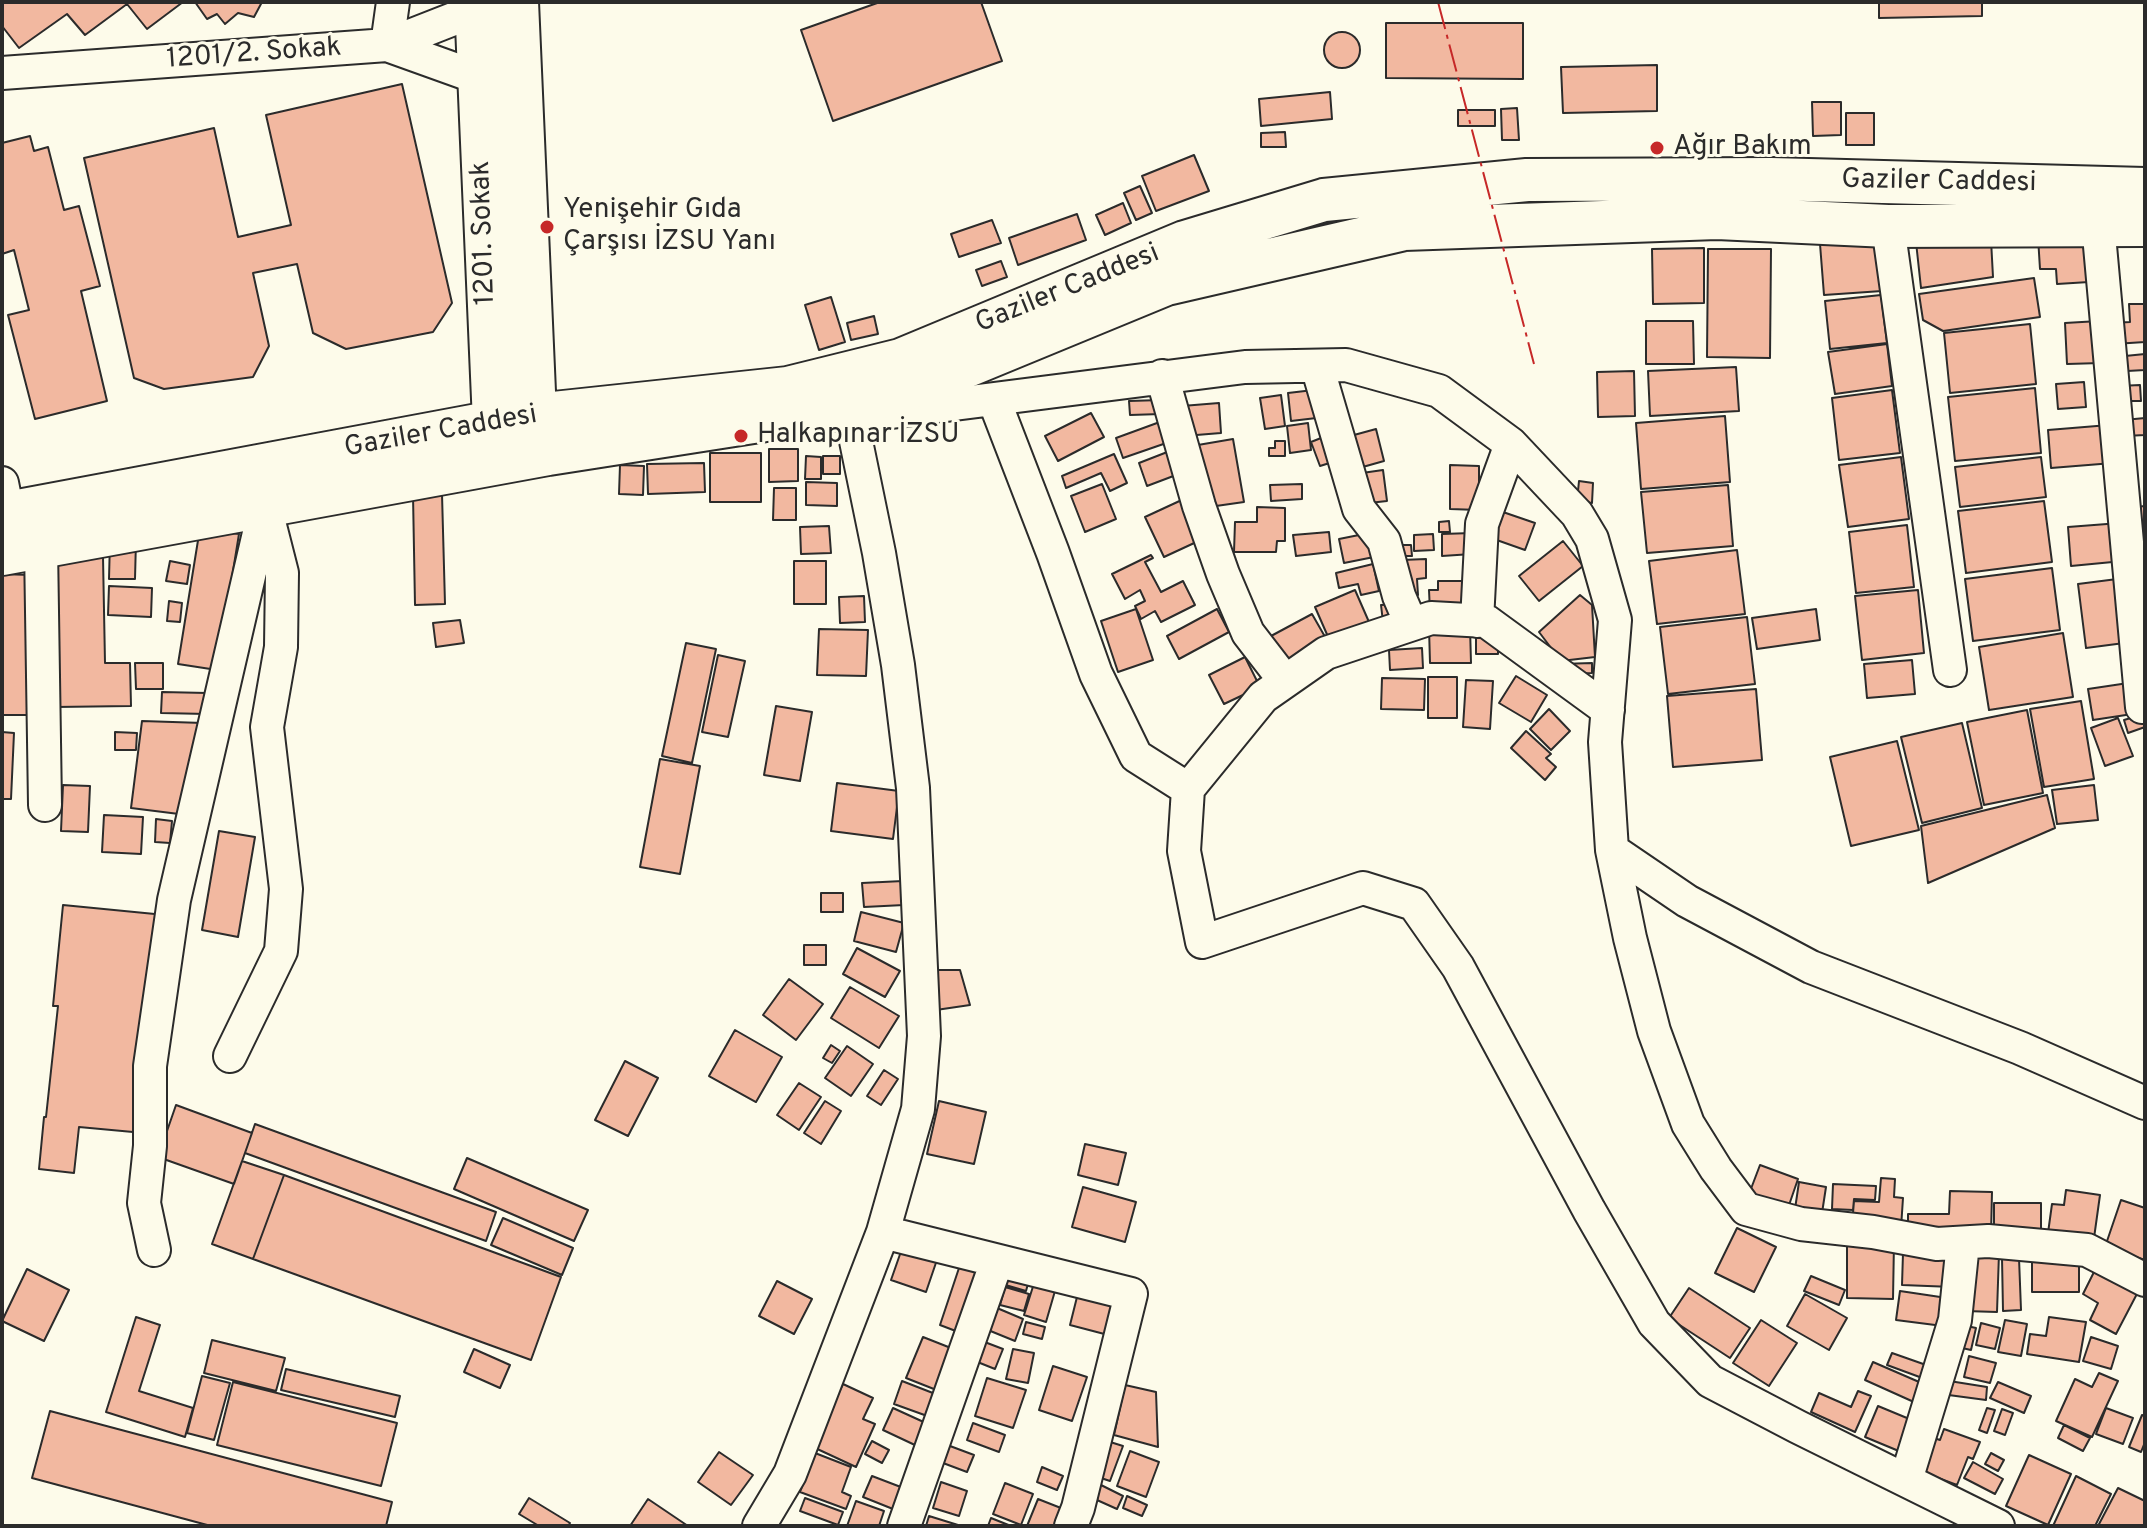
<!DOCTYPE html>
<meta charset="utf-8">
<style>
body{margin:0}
#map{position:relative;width:2147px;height:1528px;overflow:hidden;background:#fdfbea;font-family:Overpass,sans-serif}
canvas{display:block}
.frame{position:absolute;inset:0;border:4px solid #2b2b2b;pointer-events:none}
</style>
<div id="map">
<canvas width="2147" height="1528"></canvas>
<div class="frame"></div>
</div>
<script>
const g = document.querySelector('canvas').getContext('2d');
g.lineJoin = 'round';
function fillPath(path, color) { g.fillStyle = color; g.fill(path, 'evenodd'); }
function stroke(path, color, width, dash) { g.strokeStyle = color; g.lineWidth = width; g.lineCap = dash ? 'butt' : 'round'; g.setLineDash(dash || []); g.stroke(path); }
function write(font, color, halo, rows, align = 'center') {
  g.font = font + ' Overpass,sans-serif'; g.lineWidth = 6; g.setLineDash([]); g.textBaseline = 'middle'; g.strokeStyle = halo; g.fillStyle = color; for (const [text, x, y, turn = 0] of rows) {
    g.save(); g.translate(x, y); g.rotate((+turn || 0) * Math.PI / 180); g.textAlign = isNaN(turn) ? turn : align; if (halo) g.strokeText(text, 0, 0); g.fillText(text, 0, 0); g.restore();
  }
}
const building = new Path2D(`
 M2,2H183L147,29L127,4L85,35L67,14L19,48L2,26Z
 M195,2H262L254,17L238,13L225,24L217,14L207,19Z
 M880,2H981L1002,61L833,121L801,30Z
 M1879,2H1982V16L1879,18Z
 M1386,23H1523V79L1386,78Z
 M1324 50a18 18 0 1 1 36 0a18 18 0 1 1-36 0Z
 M1657,65V111L1563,113L1561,67Z
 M402,84L452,303L433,332L346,349L313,333L297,264L253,273L269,346L253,377L164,389L134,378L84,158L214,128L238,237L291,225L266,115Z
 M1330,92L1332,119L1261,126L1259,99Z
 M1812,102H1841V135L1813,136Z
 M1517,108L1519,140H1502L1501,109Z
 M1458,110H1495V126H1458Z
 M1846,113H1874V145H1846Z
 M1285,132L1286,147H1261V133Z
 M30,136L34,151L48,147L64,210L79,206L100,286L81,291L107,401L35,419L8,315L29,310L14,250L2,254V143Z
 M1194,155L1209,191L1156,211L1142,176Z
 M1140,186L1152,213L1136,220L1124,193Z
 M1123,203L1131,223L1105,235L1096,215Z
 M1077,214L1086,240L1018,265L1009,238Z
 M992,220L1001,243L959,257L951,234Z
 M2087,235L2089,282L2057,284L2056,269H2040L2038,237Z
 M1878,240L1882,291L1824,295L1820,244Z
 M1991,240L1993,277L1921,288L1916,242Z
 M1704,248V303L1653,304L1652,249Z
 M1708,249H1771L1770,358L1707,357Z
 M1001,261L1007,277L982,286L976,270Z
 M2034,278L2040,317L1943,331L1923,320L1919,294Z
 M1881,295L1887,343L1830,349L1825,301Z
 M831,297L845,342L819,350L805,305Z
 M2129,304H2145V342L2114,344L2112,323L2130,322Z
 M874,316L878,334L851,340L847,323Z
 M1646,321H1693L1694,364H1646Z
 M2099,321L2101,363L2067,364L2065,323Z
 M2030,324L2036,384L1950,393L1944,333Z
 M1887,344L1892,386L1835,394L1828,352Z
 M2145,354V370L2127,371L2125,356Z
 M1736,367L1739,411L1650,416L1648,371Z
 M1634,371L1635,416L1598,417L1597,372Z
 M2084,382L2086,407L2058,409L2056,384Z
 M2140,385L2141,401H2119V386Z
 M2035,388L2041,453L1955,461L1948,397Z
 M1322,389L1325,417L1291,421L1288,393Z
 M1892,390L1900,453L1839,460L1832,398Z
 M1281,395L1285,426L1265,429L1260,398Z
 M1161,400V414L1130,415L1129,401Z
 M1219,403L1221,433L1184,436L1182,406Z
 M1091,413L1104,437L1058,461L1045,436Z
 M1725,416L1730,482L1641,489L1636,423Z
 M2145,418V435L2125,436L2124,420Z
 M1168,419L1175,440L1123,458L1116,438Z
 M1308,423L1311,450L1290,453L1287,426Z
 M2109,425L2113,463L2051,468L2048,430Z
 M1376,429L1384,461L1352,470L1343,438Z
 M1326,436L1336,461L1320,466L1311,442Z
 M1233,439L1244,502L1202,508L1192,446Z
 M1275,441H1285V456H1269V448H1275Z
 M769,449H798V481L769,482Z
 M1175,449L1184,472L1147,486L1139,463Z
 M710,453H761V502H710Z
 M1114,454L1127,483L1110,491L1101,473L1066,488L1062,476Z
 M806,456L821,457V479H805Z
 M823,456H840V474H823Z
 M1901,457L1909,519L1848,527L1839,465Z
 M2041,457L2046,497L1960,507L1955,467Z
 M704,463L705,492L648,494L647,464Z
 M620,465L644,466L643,495L619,494Z
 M1450,465L1479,466V510L1450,509Z
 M1383,470L1387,501L1360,504L1355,474Z
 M1579,481L1593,483L1592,503L1577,501Z
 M806,482L837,483V506L806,505Z
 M1102,484L1116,519L1085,532L1071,496Z
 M1302,484V499L1271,501L1270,485Z
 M1728,485L1733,546L1647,553L1641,492Z
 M774,488H796V520H773Z
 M442,494L445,604L415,605L413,495Z
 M1186,498L1205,538L1164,557L1145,517Z
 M2044,501L2052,562L1966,573L1958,511Z
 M2145,506V533H2138L2136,507Z
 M1257,507L1285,508V541H1277L1276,552H1234L1235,522H1257Z
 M1500,511L1535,523L1525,550L1491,538Z
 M1449,521L1450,532H1439V522Z
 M2120,523L2123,561L2071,566L2068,527Z
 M1907,525L1914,587L1856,593L1849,532Z
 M829,526L831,553L801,554L800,527Z
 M200,528L239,534L217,670L178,664Z
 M1329,532L1331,552L1296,556L1293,535Z
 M1374,532L1379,556L1344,563L1339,539Z
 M1472,533V554L1442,556V534Z
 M1433,534L1434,550L1414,551V535Z
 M110,540H136L135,579H109Z
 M1563,541L1583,566L1539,601L1519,576Z
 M1400,545H1411L1412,556H1401Z
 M1737,550L1745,614L1657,624L1649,561Z
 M1151,555L1153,558L1145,562L1161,592L1183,581L1195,605L1161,622L1155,611L1141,619L1135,606L1145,601L1140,590L1125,599L1112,574Z
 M103,557L105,663H130L131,706L55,707L52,558Z
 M1426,559V578L1417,579L1418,595L1403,596L1402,560Z
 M170,561L190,565L187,584L166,581Z
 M794,561H826V604H794Z
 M1373,564L1379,591L1361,595L1358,584L1339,588L1336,573Z
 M2052,568L2060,630L1973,641L1965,579Z
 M2,574L30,575L27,715H2Z
 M2125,578L2132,642L2086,648L2078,584Z
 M1438,581H1471V611L1430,612L1429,590H1438Z
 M109,586L152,588L151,617L108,615Z
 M1355,590L1369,622L1329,639L1315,607Z
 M1918,590L1924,653L1862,660L1855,596Z
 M1580,595L1592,605L1595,657L1561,661L1539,632Z
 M864,596L865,622L840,623L839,597Z
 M169,601L182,603L180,622L167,621Z
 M1398,604L1400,620L1383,622L1381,605Z
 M1136,609L1153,660L1118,672L1101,621Z
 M1217,609L1229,632L1179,659L1167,636Z
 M1816,609L1820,640L1757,649L1752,618Z
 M1312,614L1328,642L1286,664L1271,636Z
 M1747,617L1755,684L1668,694L1660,627Z
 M460,620L464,643L436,647L433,623Z
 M1470,627L1471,663H1430L1429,628Z
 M819,629L868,630L866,676L817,675Z
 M1476,632L1498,633V654H1476Z
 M2063,633L2073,697L1989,710L1979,647Z
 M686,643L716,649L692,763L662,756Z
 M1422,648L1423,668L1390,670L1389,650Z
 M718,655L745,661L728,737L702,732Z
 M1245,657L1260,687L1224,704L1209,675Z
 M1912,660L1915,694L1867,698L1864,664Z
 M135,663H163V689H136Z
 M1592,663V673L1561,674V664Z
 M1516,676L1547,695L1531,722L1499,703Z
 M1428,677H1457V718H1428Z
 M1382,678L1425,679L1424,710L1381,709Z
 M1466,680L1493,681L1490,729L1463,727Z
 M2135,682L2139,713L2093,720L2088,689Z
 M1756,689L1762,760L1673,767L1667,696Z
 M162,692L207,693V714L161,713Z
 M2081,701L2094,779L2044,787L2030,709Z
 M776,706L812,712L800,781L764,775Z
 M1549,709L1570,731L1551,750L1530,729Z
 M2027,710L2043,793L1984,805L1967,722Z
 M2141,715L2145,727L2128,733L2124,720Z
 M2118,718L2133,756L2105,766L2091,728Z
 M142,721L203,723L179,814L131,808Z
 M1962,723L1982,808L1922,823L1901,737Z
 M1526,731L1551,754L1546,758L1556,767L1545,780L1511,748Z
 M2,732L14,733L11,799H2Z
 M115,732L137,733L136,750H115Z
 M1897,741L1919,830L1851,846L1830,757Z
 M660,759L700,766L680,874L640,867Z
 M837,783L899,791L893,839L831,831Z
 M63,785L90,786L88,832L61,831Z
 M2094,785L2098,820L2057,824L2052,790Z
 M2047,795L2055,828L1928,883L1921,826Z
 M104,815L143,817L141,854L102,852Z
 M156,819L172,821L170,843L155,842Z
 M219,831L255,837L238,937L202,930Z
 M903,881L904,905L864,907L862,883Z
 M821,893H843V912H821Z
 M63,905L165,915L145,1017L133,1132L79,1127L74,1173L39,1169L44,1117H46L58,1006H53Z
 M861,912L904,923L896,952L854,941Z
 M804,945H826V965H804Z
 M857,948L900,971L885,997L843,974Z
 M933,970H960L970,1005L936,1010Z
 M789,979L823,1004L796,1040L763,1015Z
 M850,987L899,1016L879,1048L831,1018Z
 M735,1030L782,1057L756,1102L709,1076Z
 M831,1045L840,1051L832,1063L823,1058Z
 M847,1046L873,1064L851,1096L825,1078Z
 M625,1061L658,1078L628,1136L595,1120Z
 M884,1070L898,1079L881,1105L867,1096Z
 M799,1083L821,1097L799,1130L777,1115Z
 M825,1101L841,1111L821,1144L804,1133Z
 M939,1101L986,1112L974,1164L927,1154Z
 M176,1105L252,1133L234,1184L158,1157Z
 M255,1124L496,1212L486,1241L245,1153Z
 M1085,1144L1126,1153L1118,1185L1078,1175Z
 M467,1158L588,1210L574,1241L454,1189Z
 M242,1161L284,1175L253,1259L212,1244Z
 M1760,1165L1798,1179L1788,1208L1749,1194Z
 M284,1175L561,1277L531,1360L253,1259Z
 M1881,1178L1895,1179L1894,1197L1903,1198L1901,1228L1852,1225L1854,1201L1879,1202Z
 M1799,1182L1826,1187L1822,1213L1795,1209Z
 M1833,1184L1876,1186L1875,1200L1854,1199L1853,1210L1832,1209Z
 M1083,1187L1136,1202L1125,1242L1072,1227Z
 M2066,1190L2100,1195L2094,1238L2048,1233L2052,1204L2064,1205Z
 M1950,1191L1992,1192L1991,1235L1908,1233V1214H1949Z
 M2121,1200L2145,1208V1260L2105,1247Z
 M1994,1203H2041V1237L1994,1231Z
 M503,1218L573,1248L562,1275L491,1245Z
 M1737,1228L1776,1247L1754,1292L1715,1273Z
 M905,1240L940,1251L926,1292L891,1280Z
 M1847,1242H1894L1893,1299L1847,1298Z
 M1968,1252L1999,1253L1997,1312L1965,1311Z
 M1903,1253L1954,1255L1953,1287L1902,1285Z
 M2002,1258H2019L2021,1310L2003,1311Z
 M962,1259L985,1267L961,1333L940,1325Z
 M2032,1259H2079V1292H2032Z
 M1007,1266L1031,1273L1026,1291L1002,1284Z
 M2096,1268L2139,1290L2116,1334L2090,1320L2098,1303L2083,1294Z
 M27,1269L69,1290L44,1341L2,1321Z
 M1811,1276L1845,1290L1839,1305L1804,1291Z
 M1036,1277L1057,1284L1046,1322L1024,1315Z
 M777,1281L812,1299L794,1334L759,1316Z
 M1005,1287L1029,1294L1024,1311L1000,1305Z
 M1689,1288L1750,1328L1730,1358L1669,1318Z
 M1079,1289L1122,1300L1112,1336L1070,1325Z
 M1900,1291L1947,1298L1943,1326L1896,1320Z
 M1805,1294L1847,1318L1829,1350L1787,1326Z
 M997,1308L1023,1319L1015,1341L988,1330Z
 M136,1317L160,1325L139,1391L193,1408L185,1437L106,1412Z
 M2049,1317L2086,1322L2079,1362L2027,1354L2030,1334L2046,1336Z
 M1761,1320L1797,1343L1769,1386L1733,1363Z
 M2005,1320L2027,1324L2021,1356L1998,1352Z
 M1026,1322L1045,1327L1042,1339L1023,1334Z
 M1981,1323L2000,1328L1995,1349L1976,1345Z
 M1958,1324L1976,1328L1971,1350L1953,1346Z
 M923,1337L961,1352L944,1393L906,1378Z
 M2091,1337L2118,1346L2111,1369L2083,1361Z
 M212,1340L285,1358L276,1391L204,1373Z
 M982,1341L1003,1349L995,1369L975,1361Z
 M474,1349L510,1365L500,1388L464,1372Z
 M1013,1349L1034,1353L1028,1383L1006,1379Z
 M1892,1353L1929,1366L1925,1379L1887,1365Z
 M1969,1356L1996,1363L1990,1383L1964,1377Z
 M1873,1362L1933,1388L1925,1407L1865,1380Z
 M1053,1366L1087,1377L1072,1421L1039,1410Z
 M286,1369L400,1396L395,1417L281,1390Z
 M2099,1373L2118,1381L2092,1437L2056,1421L2075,1379L2092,1387Z
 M202,1376L230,1383L214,1440L187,1433Z
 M987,1378L1026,1390L1013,1428L975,1416Z
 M1943,1380L1987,1387L1986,1400L1941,1394Z
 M902,1381L938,1395L930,1417L894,1404Z
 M233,1382L397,1423L381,1486L217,1445Z
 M1998,1382L2031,1396L2024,1413L1990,1398Z
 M843,1384L873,1398L863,1419L875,1424L856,1467L813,1447Z
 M1125,1385L1156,1392L1158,1447L1114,1435Z
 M1858,1391L1871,1396L1855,1432L1811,1412L1819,1393L1851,1407Z
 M1878,1406L1919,1423L1906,1454L1865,1437Z
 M893,1408L928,1424L917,1446L883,1430Z
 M1987,1408L1995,1410L1987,1433L1979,1430Z
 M2106,1408L2133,1418L2123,1444L2096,1434Z
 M2002,1409L2013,1413L2005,1435L1994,1431Z
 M50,1411L392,1502L386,1526H211L32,1478Z
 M2142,1415L2145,1416V1442L2141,1452L2129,1447Z
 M973,1423L1005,1435L999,1452L967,1440Z
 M2064,1425L2090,1438L2083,1451L2058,1438Z
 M1944,1429L1980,1442L1973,1459L1968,1457L1957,1485L1914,1469L1927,1436L1940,1440Z
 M872,1441L889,1450L882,1463L865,1454Z
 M1107,1441L1123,1446L1110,1481L1095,1476Z
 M942,1443L974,1455L967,1472L935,1460Z
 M1130,1451L1159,1462L1146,1497L1117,1486Z
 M719,1452L753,1475L731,1505L698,1482Z
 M815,1453L851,1467L842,1492L851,1496L846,1509L800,1492Z
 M1991,1453L2004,1460L1998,1471L1985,1464Z
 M2029,1455L2071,1474L2048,1525L2006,1506Z
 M1973,1462L2003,1479L1995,1494L1964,1478Z
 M1042,1467L1063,1476L1057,1490L1037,1482Z
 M872,1476L906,1489L898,1511L863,1497Z
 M2076,1476L2111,1494L2095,1526H2053Z
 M941,1482L967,1491L959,1516L933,1508Z
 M1095,1482L1123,1496L1117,1509L1088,1496Z
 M1005,1483L1033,1494L1021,1525L993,1514Z
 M2118,1488L2145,1501V1526H2098Z
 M1127,1496L1147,1505L1142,1516L1123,1508Z
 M529,1498L570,1523L568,1526H539L519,1514Z
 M805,1498L843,1512L838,1525L800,1511Z
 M648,1499L688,1526H630Z
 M1038,1499L1066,1510L1059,1526H1027Z
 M856,1501L884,1511L879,1526H847Z
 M929,1516L958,1525V1526H926Z
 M991,1518L1011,1526H988Z`);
const minor = new Path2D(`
 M387,45L479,78
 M387,45L393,2
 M2,73L387,45L494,3
 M2098,224L2142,707
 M1888,226L1950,670
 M1317,366L1359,509L1384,541L1399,596L1411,624
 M1162,376L1199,506L1223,574L1248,633L1285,681
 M994,400L1053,553L1096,674L1136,756L1188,789
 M868,415L1245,367L1346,365L1439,391L1511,444L1577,514L1592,539L1615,620L1605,742L1612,850L1630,938L1654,1031L1688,1124L1716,1169L1746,1209L1801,1224L1873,1232L1937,1244L1988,1241L2087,1250L2145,1280
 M2,483L8,513
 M41,547L45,805
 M1477,621L1482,524L1511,444
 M1608,710L1486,621L1431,618L1326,653L1263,697L1188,789L1184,851L1202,942L1363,888L1414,904L1458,967L1589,1210L1654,1323L1710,1381L1798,1427L1998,1526
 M1612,850L1687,901L1811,967L2020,1048L2145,1103
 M230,1056L281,951L286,889L267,727L281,647L282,573L267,514
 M883,1232L1131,1294L1078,1508L1071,1526
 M154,1250L144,1203L150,1146V1066L174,900L265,507
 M1906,1480L1955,1320L1963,1243
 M759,1526L790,1474L883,1232L918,1109L924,1036L913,788L898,665L879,553L849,407
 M904,1526L997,1261`);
const major = new Path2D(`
 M476,2L494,422L500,447
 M517,2L535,415L544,443
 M2,514L494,422L535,415L788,388L901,360L1185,242L1324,200L1527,180L1771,179L2145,189
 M2,554L548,454L849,407L933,380L1166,284L1404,229L1717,218L1888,226L2145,225`);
const power = new Path2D(`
 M1438,2L1534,364`);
const markers = [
 [1657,148,8,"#c62828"],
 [547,227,8,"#c62828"],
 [741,436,8,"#c62828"]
];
const streetNames = [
 ["1201/2. Sokak",254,55,-4],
 ["Gaziler Caddesi",1939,183,1],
 ["1201. Sokak",485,233,-92],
 ["Gaziler Caddesi",1068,290,-22],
 ["Gaziler Caddesi",441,433,-10]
];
const poiNames = [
 ["Ağır Bakım",1673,148],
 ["Yenişehir Gıda",563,211],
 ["Çarşısı İZSU Yanı",563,243],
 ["Halkapınar İZSU",757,436]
];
fillPath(building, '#f2b8a0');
stroke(building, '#2b2b2b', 2);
stroke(minor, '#2b2b2b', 36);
stroke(major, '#2b2b2b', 46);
stroke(minor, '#fdfbea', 32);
stroke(major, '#fdfbea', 42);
stroke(power, '#c62828', 2, [28, 6, 4, 6]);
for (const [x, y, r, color] of markers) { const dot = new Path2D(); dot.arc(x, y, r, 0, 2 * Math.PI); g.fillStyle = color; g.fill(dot); stroke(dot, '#fdfbea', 3); }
write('28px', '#2b2b2b', '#fdfbea', streetNames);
write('28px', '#2b2b2b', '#fdfbea', poiNames, 'left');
</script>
